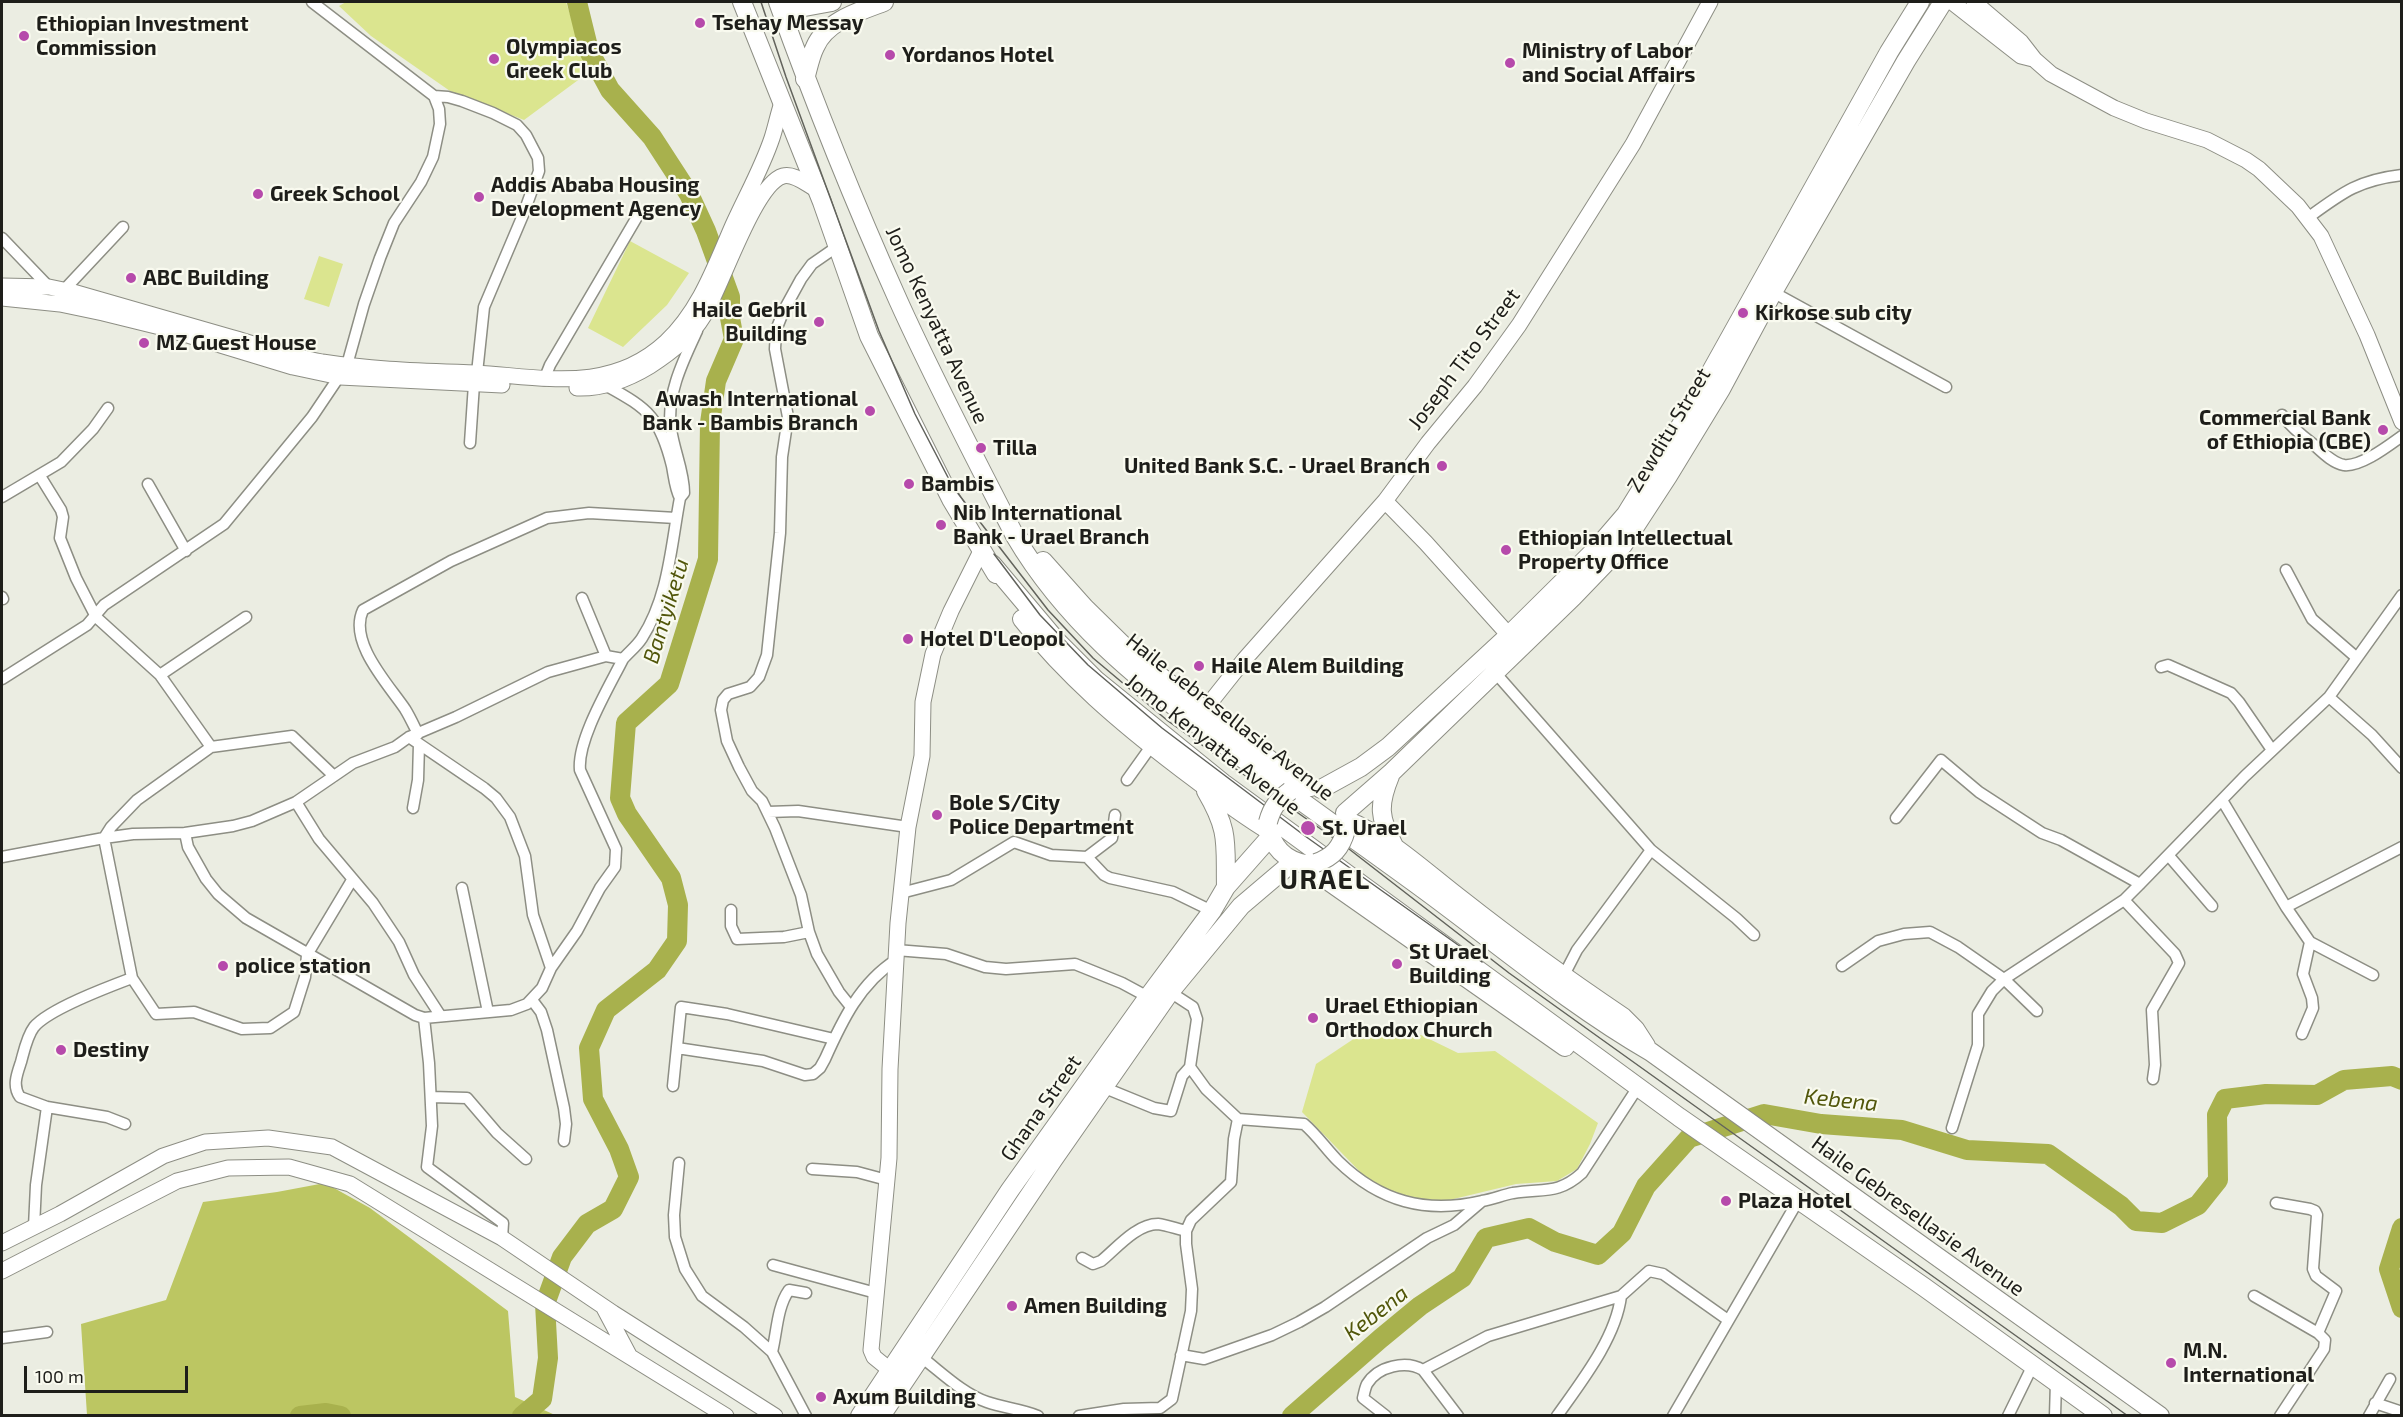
<!DOCTYPE html>
<style>
body{margin:0}
#map{position:relative;width:2403px;height:1417px;overflow:hidden;background:#ebede2;font-family:"Exo 2",sans-serif}
canvas{display:block}
.frame{position:absolute;inset:0;border:3px solid #1e1e1a;pointer-events:none}
.scale{position:absolute;left:24px;top:1366px;width:164px;height:27px;box-sizing:border-box;border:3px solid #1e1e1a;border-top:0;padding-left:8px;font-size:18px;line-height:21px;white-space:nowrap;color:#1e1e1a;-webkit-text-stroke:4px #f9faef;paint-order:stroke}
</style>
<div id="map">
<canvas width="2403" height="1417"></canvas>
<div class="frame"></div>
<div class="scale">100 m</div>
</div>
<script>
const g = document.querySelector('canvas').getContext('2d');
g.lineJoin = 'round';
function fillPath(path, color) { g.fillStyle = color; g.fill(path, 'evenodd'); }
function stroke(path, color, width, dash) { g.strokeStyle = color; g.lineWidth = width; g.lineCap = dash ? 'butt' : 'round'; g.setLineDash(dash || []); g.stroke(path); }
function write(font, color, halo, rows, align = 'center') {
  g.font = font + ' "Exo 2",sans-serif'; g.lineWidth = 4.5; g.setLineDash([]); g.textBaseline = 'middle'; g.strokeStyle = halo; g.fillStyle = color; for (const [text, x, y, turn = 0] of rows) {
    g.save(); g.translate(x, y); g.rotate((+turn || 0) * Math.PI / 180); g.textAlign = isNaN(turn) ? turn : align; if (halo) g.strokeText(text, 0, 0); g.fillText(text, 0, 0); g.restore();
  }
}
const green = new Path2D(`
 M346,2H566L589,72L524,120L450,91L371,36L339,6Z
 M630,241L689,273L667,305L623,347L588,328Z
 M319,256L343,264L329,307L304,299Z
 M1373,1026L1421,1035L1458,1053L1495,1051L1598,1123L1590,1144L1577,1169L1557,1181L1516,1184L1441,1202L1404,1199L1367,1179L1302,1112L1316,1064Z`);
const forest = new Path2D(`
 M325,1183L370,1208L508,1311L515,1397L555,1415H87L81,1324L166,1300L203,1202L277,1192Z`);
const river = new Path2D(`
 M2402,1228L2389,1269L2402,1308
 M300,1416L326,1413L341,1416
 M522,1416L542,1399L548,1358L545,1304L562,1257L587,1224L613,1209L629,1177L619,1149L593,1099L589,1048L606,1010L657,970L677,941L678,905L671,878L627,814L620,798L626,723L669,684L708,559L710,423L716,381L734,339L730,318V297L706,231L689,194L652,137L610,90L589,51L577,2
 M1292,1416L1380,1339L1420,1306L1462,1278L1486,1238L1529,1228L1555,1242L1598,1255L1622,1233L1646,1186L1689,1138L1764,1114L1821,1124L1902,1130L1967,1150L2048,1154L2121,1206L2136,1221L2162,1223L2198,1205L2218,1180L2217,1115L2225,1099L2266,1094L2317,1095L2344,1080L2392,1076L2402,1080`);
const street = new Path2D(`
 M434,96L448,97L462,101L493,113L517,125L526,135L538,158L539,171L523,215L484,307L477,373
 M2309,217C2343,192 2359,180 2402,175
 M2,238L49,287
 M838,246L812,264L801,279L784,310L776,330L775,349L788,417L782,457L780,533L767,655L759,677L750,687L728,694L723,700L721,710L727,741L739,767L752,791L762,801L775,828L801,895L809,932L817,954L839,992L851,1007
 M1769,290L1946,387
 M63,295L64,290L123,227
 M544,380L550,365L637,217
 M607,386C649,409 660,418 672,466C674,476 675,489 680,498
 M2282,415C2291,427 2301,435 2313,444C2321,451 2332,463 2344,465C2361,467 2388,446 2402,436
 M470,443L474,384
 M40,476L61,510L63,517L60,538L76,578L96,617L160,675L211,747
 M148,484L186,551
 M2,497L61,462L93,429L108,408
 M2286,570L2312,619L2357,658
 M2,597L3,599
 M582,598L606,656
 M2161,667L2168,665L2231,693L2239,702L2272,750
 M1492,669L1651,850L1736,918L1754,935
 M160,675L246,617
 M2,679L87,625L104,605L224,524L312,417L347,365L364,304L380,258L394,223L421,182L433,157L440,124L439,109L434,96L312,2
 M2329,697L2372,735L2402,768
 M418,734C414,726 410,717 405,709C388,684 348,642 363,610L451,561L547,518L589,513L676,518
 M409,737L484,788L496,798L510,817L525,856L533,915L551,968
 M334,776L292,736L211,747L137,800L111,827L104,838L132,978L156,1014L194,1012L242,1029L270,1028L294,1012L305,977L307,955L352,880
 M1127,780L1152,745
 M2222,800L2286,907L2402,847
 M296,802L319,839L373,903L399,942L414,975L440,1015
 M413,808L418,780L419,744
 M768,812L798,811L908,827
 M1896,818L1941,760L1979,792L2042,833L2061,840L2140,884
 M185,833L188,847L206,879L218,894L246,918L415,1015L424,1018L511,1010L527,1004L542,988L551,968L577,931L600,888L615,867L616,849L580,770C577,740 609,687 623,659
 M2169,856L2212,906
 M2,857L104,838L133,834L185,833L233,826L252,821L296,802L353,763L395,747L409,737L456,717L548,672L606,656L623,659C629,652 637,646 642,638C669,596 671,545 680,498L684,493C684,471 674,451 671,429C666,395 683,361 697,331
 M1087,857L1104,875L1110,878L1173,892L1212,911
 M462,888L488,1012
 M901,893L951,880L1014,842L1051,855L1087,857L1112,838L1115,815
 M2124,900L2175,954L2179,963L2152,1010L2155,1065L2153,1079
 M2286,907L2310,942L2373,975
 M731,910V926L737,939L784,937L809,932
 M896,950L946,954L985,967L1006,969L1075,964L1122,983L1148,997
 M1842,966L1878,941L1904,934L1930,932L1958,947L2004,979L2124,900L2140,884L2245,776L2329,697L2402,595
 M1563,977L1577,950L1651,850
 M532,1000L541,1012L547,1030L564,1108L566,1124L564,1141
 M424,1018L429,1063L432,1126L427,1167L503,1223L502,1238
 M2302,1034L2313,1008L2312,998L2303,974L2310,942
 M677,1048L763,1061L805,1075L813,1074L820,1068L825,1059C842,1021 860,983 896,960
 M1190,1067L1206,1089L1238,1119L1304,1124C1317,1135 1326,1149 1338,1161C1380,1202 1426,1214 1482,1201C1493,1199 1503,1195 1513,1193C1543,1188 1558,1195 1582,1173L1638,1087
 M673,1086L681,1007L727,1014L834,1039
 M1105,1088L1154,1108L1171,1111L1182,1076L1190,1067L1197,1019L1193,1007L1170,992
 M431,1097L467,1098L497,1133L526,1159
 M125,1124L107,1117L47,1107L20,1097C12,1086 17,1074 21,1062C24,1051 27,1036 34,1027C49,1009 108,987 132,978
 M1952,1128L1978,1045V1014L1992,991L2004,979L2037,1011
 M679,1163L674,1215L675,1237L685,1269L702,1296L744,1327L772,1352L806,1416
 M812,1169L857,1172L887,1180
 M2276,1203L2310,1209L2315,1211L2317,1215L2313,1269L2316,1276L2336,1291L2318,1333
 M34,1227L36,1185L47,1107
 M1082,1258L1093,1264L1101,1261C1116,1249 1136,1224 1158,1224C1167,1225 1177,1229 1186,1231
 M773,1265L876,1293
 M2254,1296L2318,1333L2325,1340L2324,1349L2280,1416
 M2,1338L47,1332
 M772,1352C777,1332 777,1307 789,1290L806,1293
 M1181,1355L1204,1359L1272,1335L1299,1322L1325,1307L1427,1238L1454,1225L1481,1202
 M920,1356C941,1372 963,1394 987,1402C1004,1408 1021,1409 1038,1416
 M2375,1403L2402,1412
 M1079,1416L1124,1409L1160,1408L1172,1399L1191,1311L1192,1289L1186,1244V1231L1191,1220L1231,1182L1234,1139L1238,1119
 M1386,1416L1363,1398C1364,1394 1365,1388 1367,1384C1378,1366 1406,1360 1423,1370
 M1458,1416L1423,1370L1488,1336L1621,1296L1649,1271L1663,1274L1728,1320
 M1557,1416C1581,1382 1616,1338 1621,1296
 M1673,1416L1799,1199
 M2008,1416L2033,1365
 M2055,1416L2056,1382
 M2369,1416L2390,1379`);
const secondary = new Path2D(`
 M1952,2L2021,56L2033,59
 M1974,2L2021,42L2035,60L2051,74L2114,108L2146,121L2207,140L2246,160L2259,169L2298,206L2321,236L2367,335L2402,422
 M2,286L49,287L73,292C124,307 175,321 226,336C258,345 289,356 322,362C373,370 424,371 476,373C543,377 610,394 666,342C700,310 715,266 733,225C746,196 762,168 772,138C776,126 778,114 782,103
 M2,298L60,304L103,313L168,329L293,367L340,377L502,385
 M577,388C604,389 627,380 650,366C669,354 691,337 703,317C721,289 754,184 783,176C794,173 806,184 816,189
 M1385,501L1426,543L1515,642
 M1205,709L1244,660L1385,501L1428,443L1475,386L1519,325L1633,144L1710,2
 M2,1243L60,1214L163,1156L205,1142L268,1138L332,1147L502,1238L613,1313L775,1416
 M2,1271L177,1181L228,1168L289,1167L350,1184L726,1416
 M604,1308L629,1355
 M890,1370L874,1357L871,1350L889,1158L890,1069L898,923L908,827L922,756L923,702L933,654L951,611L982,549`);
const primary = new Path2D(`
 M742,2L822,202L869,336L951,499L996,574
 M778,2C814,102 854,202 898,300C934,380 975,458 1015,536L1022,542
 M778,2L799,8L832,2
 M805,79C808,69 810,57 815,47C826,21 860,11 884,2
 M1015,536C1065,621 1136,678 1214,737C1279,786 1346,833 1412,881C1491,938 1566,1003 1651,1052L2160,1416
 M1043,561L1085,608L1136,658L1270,760L1311,787
 M992,564L1056,640L1096,680L1223,783L1679,1117L1924,1287L2103,1416
 M1022,619C1067,676 1121,722 1180,767C1209,789 1238,812 1270,831
 M1390,776C1378,805 1379,818 1394,846
 M1321,789L1361,767L1388,747L1508,636L1595,550L1626,514L1684,420L1889,52L1920,2
 M1206,791C1230,832 1225,843 1226,887
 M1345,813L1392,772L1573,597L1623,545L1668,476L1721,389L1773,292L1906,61L1943,2
 M1346,820C1389,837 1426,873 1463,901C1515,942 1568,980 1623,1017L1635,1029L1646,1046
 M1269,827C1272,847 1285,860 1305,864
 M1304,864L1565,1047
 M860,1416L1010,1190L1148,997L1212,911L1226,887L1271,836
 M881,1416L1053,1160L1170,992L1241,906L1294,861`);
const tram = new Path2D(`
 M761,2L786,77L879,331L915,414L953,487L1048,610L1093,658L1168,721L1349,849L1509,973L2128,1416
 M994,554L1040,615L1088,665L1162,728L1305,836L1482,962`);
const primaryBridge = new Path2D(`
 M1268,822C1272,807 1278,800 1290,791
 M1316,863C1333,857 1341,848 1346,830`);
const markers = [
 [700,23,6,"#b64aab"],
 [24,36,6,"#b64aab"],
 [890,55,6,"#b64aab"],
 [494,59,6,"#b64aab"],
 [1510,63,6,"#b64aab"],
 [258,194,6,"#b64aab"],
 [479,197,6,"#b64aab"],
 [131,278,6,"#b64aab"],
 [1743,313,6,"#b64aab"],
 [819,322,6,"#b64aab"],
 [144,343,6,"#b64aab"],
 [870,411,6,"#b64aab"],
 [2383,430,6,"#b64aab"],
 [981,448,6,"#b64aab"],
 [1442,466,6,"#b64aab"],
 [909,484,6,"#b64aab"],
 [941,525,6,"#b64aab"],
 [1506,550,6,"#b64aab"],
 [908,639,6,"#b64aab"],
 [1199,666,6,"#b64aab"],
 [937,815,6,"#b64aab"],
 [1308,828,8,"#b64aab"],
 [1397,964,6,"#b64aab"],
 [223,966,6,"#b64aab"],
 [1313,1018,6,"#b64aab"],
 [61,1050,6,"#b64aab"],
 [1726,1201,6,"#b64aab"],
 [1012,1306,6,"#b64aab"],
 [2171,1363,6,"#b64aab"],
 [821,1397,6,"#b64aab"]
];
const poiNames = [
 ["Tsehay Messay",712,23],
 ["Ethiopian Investment",36,24],
 ["Commission",36,48],
 ["Olympiacos",506,47],
 ["Greek Club",506,71],
 ["Ministry of Labor",1522,51],
 ["and Social Affairs",1522,75],
 ["Yordanos Hotel",902,55],
 ["Addis Ababa Housing",491,185],
 ["Development Agency",491,209],
 ["Greek School",270,194],
 ["ABC Building",143,278],
 ["Haile Gebril",807,310,"right"],
 ["Building",807,334,"right"],
 ["Kirkose sub city",1755,313],
 ["MZ Guest House",156,343],
 ["Awash International",858,399,"right"],
 ["Bank - Bambis Branch",858,423,"right"],
 ["Commercial Bank",2371,418,"right"],
 ["of Ethiopia (CBE)",2371,442,"right"],
 ["Tilla",993,448],
 ["United Bank S.C. - Urael Branch",1430,466,"right"],
 ["Bambis",921,484],
 ["Nib International",953,513],
 ["Bank - Urael Branch",953,537],
 ["Ethiopian Intellectual",1518,538],
 ["Property Office",1518,562],
 ["Hotel D'Leopol",920,639],
 ["Haile Alem Building",1211,666],
 ["Bole S/City",949,803],
 ["Police Department",949,827],
 ["St. Urael",1322,828],
 ["St Urael",1409,952],
 ["Building",1409,976],
 ["police station",235,966],
 ["Urael Ethiopian",1325,1006],
 ["Orthodox Church",1325,1030],
 ["Destiny",73,1050],
 ["Plaza Hotel",1738,1201],
 ["Amen Building",1024,1306],
 ["M.N.",2183,1351],
 ["International",2183,1375],
 ["Axum Building",833,1397]
];
const streetNames = [
 ["Jomo Kenyatta Avenue",937,325,65],
 ["Joseph Tito Street",1464,359,-53],
 ["Zewditu Street",1669,430,-59],
 ["Haile Gebresellasie Avenue",1230,717,38],
 ["Jomo Kenyatta Avenue",1213,744,38],
 ["Ghana Street",1041,1108,-55],
 ["Haile Gebresellasie Avenue",1918,1216,36]
];
const waterNames = [
 ["Bantyiketu",666,611,-73],
 ["Kebena",1841,1100,6],
 ["Kebena",1376,1313,-38]
];
const districtNames = [
 ["URAEL",1325,880]
];
fillPath(green, '#dbe58f');
fillPath(forest, '#bcc662');
stroke(river, '#a8b14d', 20);
stroke(street, '#8d8e84', 13);
stroke(secondary, '#8d8e84', 17);
stroke(primary, '#8d8e84', 20);
stroke(street, '#fff', 10);
stroke(secondary, '#fff', 15);
stroke(primary, '#fff', 18);
stroke(tram, '#62635c', 1.5);
stroke(primaryBridge, '#8d8e84', 20, []);
stroke(primaryBridge, '#fff', 18);
for (const [x, y, r, color] of markers) { const dot = new Path2D(); dot.arc(x, y, r, 0, 2 * Math.PI); g.fillStyle = color; g.fill(dot); stroke(dot, '#f9faef', 2); }
write('bold 21px', '#1e1e1a', '#f9faef', poiNames, 'left');
write('21px', '#1e1e1a', '#f9faef', streetNames);
write('italic 22px', '#51560a', '#f9faef', waterNames);
g.letterSpacing = '1.5px';
write('bold 27px', '#1e1e1a', '#f9faef', districtNames);
g.letterSpacing = '0px';
</script>
